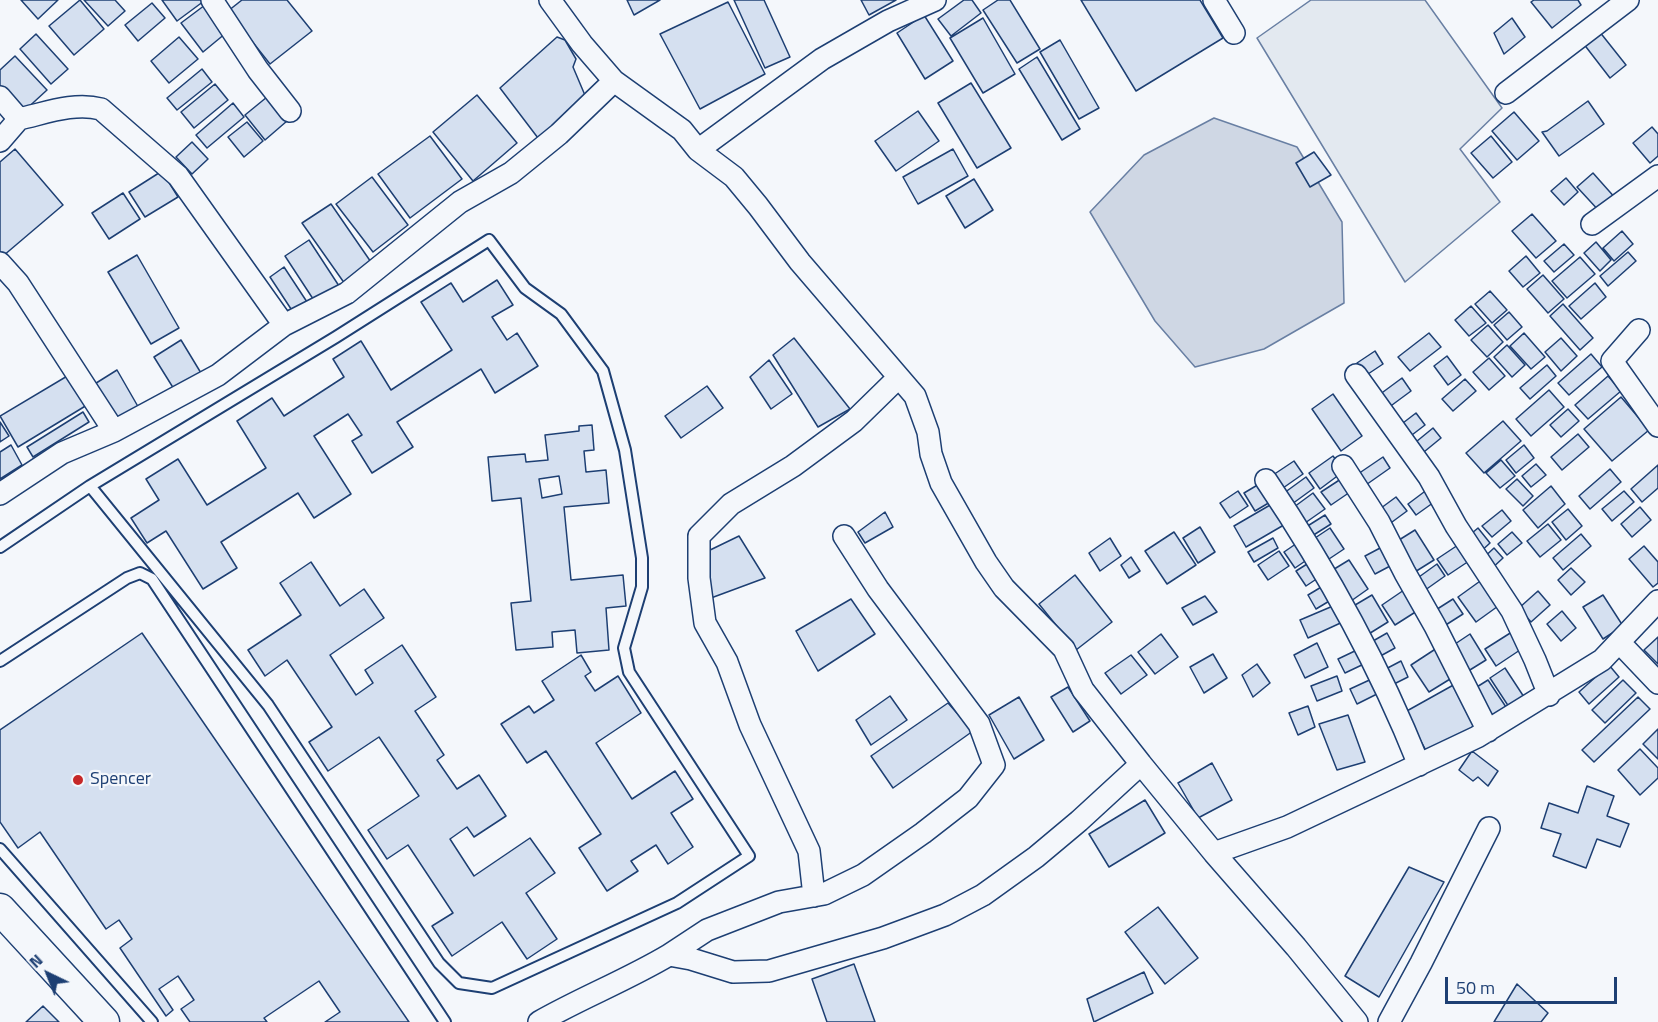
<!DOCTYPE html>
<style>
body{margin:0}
#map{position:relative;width:1658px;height:1022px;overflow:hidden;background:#f4f7fb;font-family:"Titillium Web",sans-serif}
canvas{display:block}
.north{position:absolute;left:18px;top:944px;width:60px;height:60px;-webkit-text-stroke:4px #f4f7fb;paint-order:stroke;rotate:317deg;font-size:16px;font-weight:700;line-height:24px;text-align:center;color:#1d3f73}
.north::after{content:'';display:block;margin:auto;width:21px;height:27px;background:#1d3f73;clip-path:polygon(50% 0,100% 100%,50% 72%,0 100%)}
.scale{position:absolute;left:1445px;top:977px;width:172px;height:27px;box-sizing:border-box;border:3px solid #1d3f73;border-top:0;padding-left:8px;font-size:18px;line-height:21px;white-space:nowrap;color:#1d3f73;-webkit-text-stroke:4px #f4f7fb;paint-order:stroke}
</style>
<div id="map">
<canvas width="1658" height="1022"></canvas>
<div class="north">N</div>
<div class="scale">50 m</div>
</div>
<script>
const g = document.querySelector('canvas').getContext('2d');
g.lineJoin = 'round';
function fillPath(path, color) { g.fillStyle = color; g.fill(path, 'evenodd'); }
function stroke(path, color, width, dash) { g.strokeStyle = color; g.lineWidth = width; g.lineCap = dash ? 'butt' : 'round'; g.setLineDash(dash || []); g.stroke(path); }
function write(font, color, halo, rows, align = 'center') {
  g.font = font + ' "Titillium Web",sans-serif'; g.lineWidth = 4.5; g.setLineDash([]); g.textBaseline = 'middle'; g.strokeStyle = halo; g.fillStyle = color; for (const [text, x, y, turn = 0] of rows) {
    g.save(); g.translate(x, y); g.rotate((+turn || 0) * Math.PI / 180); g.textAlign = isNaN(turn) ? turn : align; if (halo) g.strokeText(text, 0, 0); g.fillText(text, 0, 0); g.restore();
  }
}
const green = new Path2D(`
 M1311,0H1425L1502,108L1460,149L1500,202L1405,282L1257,38Z`);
const water = new Path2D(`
 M1214,118L1297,147L1342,222L1344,303L1264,349L1195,367L1155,321L1090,212L1144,155Z`);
const building = new Path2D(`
 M21,0H58L38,19Z
 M80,0L104,29L74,55L49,26Z
 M84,0H115L125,11L108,26Z
 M162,0H203L204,1L177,21Z
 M242,0H287L312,31L270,64L228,11Z
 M627,0H660L634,15Z
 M734,0H764L790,57L765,68Z
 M861,0H896L869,15Z
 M964,0H972L981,13L951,36L938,19Z
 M998,0H1010L1040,49L1017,63L983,10Z
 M1081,0H1200L1223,38L1136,91Z
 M1534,0H1578L1581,5L1552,28L1531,2Z
 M728,2L765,74L700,109L660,34Z
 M152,3L165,18L138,41L125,25Z
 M205,5L226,33L203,52L181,23Z
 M924,15L953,61L925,79L897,33Z
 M983,18L1015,74L983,93L950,38Z
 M1512,18L1525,37L1504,54L1494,33Z
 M1599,31L1626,65L1610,78L1583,43Z
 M36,34L68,69L51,84L20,49Z
 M179,37L198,59L169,83L151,61Z
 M557,37L565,40L576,59L573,67L587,100L538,138L500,88Z
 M1060,40L1099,108L1079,119L1040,52Z
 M15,56L47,90L22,113L0,88V70Z
 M1037,57L1080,129L1062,140L1019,69Z
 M202,69L212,82L177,110L167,98Z
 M971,83L1011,148L977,168L938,103Z
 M215,84L228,100L194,128L181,112Z
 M477,95L517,143L473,181L433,132Z
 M267,97L287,121L265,140L245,115Z
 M1588,101L1604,124L1559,156L1542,132L1547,131Z
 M233,103L244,117L207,148L196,135Z
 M918,111L939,141L896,171L875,141Z
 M1514,112L1539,141L1517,160L1492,131Z
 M247,122L263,141L244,157L228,137Z
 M1652,127L1658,134V156L1650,163L1633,143Z
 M430,136L462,179L410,218L378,174Z
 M1491,136L1512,162L1493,178L1471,153Z
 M192,142L208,159L192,174L176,157Z
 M15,149L63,205L3,256L0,252V162Z
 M953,149L968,176L918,204L903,177Z
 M1314,152L1331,175L1310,187L1296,163Z
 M162,171L178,197L145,217L129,192Z
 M1593,173L1617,200L1601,213L1577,187Z
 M372,177L408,225L373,252L336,204Z
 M1566,178L1578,192L1564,205L1551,191Z
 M974,179L993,210L965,228L946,196Z
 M123,193L140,219L109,239L92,213Z
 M331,204L373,265L345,284L302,223Z
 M1532,214L1556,241L1536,258L1512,231Z
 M1622,231L1633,244L1614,261L1603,248Z
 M309,240L341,289L317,305L285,256Z
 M1596,242L1611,260L1600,271L1584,253Z
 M1564,244L1574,255L1554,272L1544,261Z
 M1628,252L1636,261L1608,286L1600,276Z
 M137,255L179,328L151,344L108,272Z
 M1526,256L1540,273L1523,287L1509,271Z
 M1580,257L1595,274L1567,298L1552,281Z
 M284,267L309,305L295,315L270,277Z
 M1543,275L1564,299L1548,313L1527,289Z
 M497,280L513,305L492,317L507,340L517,333L538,366L495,393L481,369L397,422L413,447L372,473L352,441L362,435L348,414L314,436L351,494L314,518L298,493L221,542L237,568L203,589L166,531L147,543L131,518L159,500L146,479L178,459L207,505L266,468L237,421L272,398L284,416L344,377L333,359L361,341L391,390L452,350L421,302L451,283L463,302Z
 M1595,283L1606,297L1581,319L1569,306Z
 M1490,291L1507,310L1492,323L1475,304Z
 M1563,304L1593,338L1580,350L1550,316Z
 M1471,306L1486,323L1469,336L1455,320Z
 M1509,312L1522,327L1507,340L1494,325Z
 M1488,325L1503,342L1487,357L1471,340Z
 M1429,333L1441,347L1410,371L1398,357Z
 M1524,333L1545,357L1531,369L1510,346Z
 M794,338L850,409L818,427L773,355Z
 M1561,338L1577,356L1561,371L1545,352Z
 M181,340L204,378L177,394L154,357Z
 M1507,345L1525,365L1512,377L1494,357Z
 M1375,351L1383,364L1365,376L1357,363Z
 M1591,354L1602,367L1569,395L1558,383Z
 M1447,356L1461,375L1448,385L1434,366Z
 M1489,358L1505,376L1489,390L1473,372Z
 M769,360L792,394L771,409L750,377Z
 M1547,365L1556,376L1530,399L1520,388Z
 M117,370L140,410L117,424L93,385Z
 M74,372L92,402L18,447L0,416Z
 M1608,376L1621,391L1588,419L1575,405Z
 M1402,378L1411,391L1388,408L1379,395Z
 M1465,379L1476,391L1453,411L1442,399Z
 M707,386L723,408L681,438L665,416Z
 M1549,390L1564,407L1531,436L1516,419Z
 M1333,394L1362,436L1341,451L1312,409Z
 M1621,397L1649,430L1612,461L1584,429Z
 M1568,409L1579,421L1561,437L1550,425Z
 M83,412L89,422L33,457L27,447Z
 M1416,413L1425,425L1408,438L1399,426Z
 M1503,421L1521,441L1484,473L1466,453Z
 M0,422L9,436L0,442Z
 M592,425L594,450L584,451L586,472L606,470L609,503L564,507L571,580L623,575L626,606L606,608L609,650L577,653L575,630L552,632L553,647L516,650L511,603L531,601L521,498L492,501L488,457L525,454L526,462L548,460L545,435L579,431V426ZM559,476L562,494L542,498L539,479Z
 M1433,428L1441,438L1419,456L1411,446Z
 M1578,434L1589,447L1562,470L1551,457Z
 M11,445L22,465L0,479V452Z
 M1524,445L1534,458L1516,473L1506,460Z
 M1333,456L1344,471L1320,489L1309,473Z
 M1383,457L1390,468L1363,487L1355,476Z
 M1501,460L1515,476L1500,488L1486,473Z
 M1294,461L1303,474L1283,488L1273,475Z
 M1536,464L1546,475L1531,487L1522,476Z
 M1658,465V488L1642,502L1631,489Z
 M1610,469L1621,482L1590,509L1579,496Z
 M1306,477L1314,488L1292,504L1284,493Z
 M1344,477L1353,490L1331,505L1321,492Z
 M1517,479L1533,496L1523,506L1506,489Z
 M1266,480L1277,498L1255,511L1244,493Z
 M1551,486L1565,504L1538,528L1523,510Z
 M1428,489L1437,500L1416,515L1408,504Z
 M1238,491L1248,506L1230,518L1220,503Z
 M1624,491L1634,502L1612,521L1602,509Z
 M1313,493L1325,509L1305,523L1294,507Z
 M1396,497L1407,511L1388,525L1377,511Z
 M1277,501L1289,522L1246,547L1234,526Z
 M1640,507L1651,520L1632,537L1621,524Z
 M1568,509L1582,526L1566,540L1552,522Z
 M1502,510L1511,521L1492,537L1482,526Z
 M885,512L893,527L865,543L858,532Z
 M1325,515L1331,524L1312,536L1306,527Z
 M1548,524L1561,540L1540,557L1527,541Z
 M1200,527L1215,552L1198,563L1183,538Z
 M1330,528L1344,549L1329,559L1315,538Z
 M1478,528L1490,543L1478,554L1465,539Z
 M1415,530L1434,560L1410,575L1391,545Z
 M1174,532L1196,565L1167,584L1145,551Z
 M1512,532L1522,543L1507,555L1498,544Z
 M1581,534L1591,546L1563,570L1553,558Z
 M739,536L765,578L711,598L706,552Z
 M1110,538L1121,556L1100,571L1089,553Z
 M1273,538L1278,548L1254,562L1248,552Z
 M1303,539L1314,555L1295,568L1284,552Z
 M1458,545L1469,561L1448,575L1437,559Z
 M1644,546L1658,562V583L1653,587L1629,559Z
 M1382,547L1392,565L1375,574L1365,556Z
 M1494,548L1503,558L1489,571L1480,561Z
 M1279,551L1289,566L1268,580L1258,565Z
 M1131,557L1140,571L1129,578L1121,565Z
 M1315,559L1324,574L1306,586L1296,571Z
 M1349,560L1368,589L1351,601L1331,571Z
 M311,562L340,606L364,589L384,618L330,655L356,695L373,683L365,670L402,645L436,697L415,711L444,755L437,760L457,789L479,775L506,816L474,837L467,827L450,839L474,876L530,838L555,873L526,893L557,939L527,959L502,922L452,956L432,926L453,913L408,845L387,859L368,830L419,796L379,737L328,771L309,742L332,727L287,660L265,676L248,650L301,615L280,583Z
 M1437,564L1445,576L1421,593L1412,582Z
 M1571,568L1585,582L1571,595L1558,580Z
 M1075,575L1112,622L1076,650L1039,604Z
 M1483,579L1501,604L1476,622L1458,597Z
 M1328,583L1336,597L1316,609L1308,595Z
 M1404,590L1417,611L1395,625L1382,605Z
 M1538,591L1550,605L1531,622L1519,608Z
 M1372,595L1388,622L1367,635L1350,608Z
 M1603,595L1623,626L1603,639L1583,607Z
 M1205,596L1217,612L1193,625L1182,608Z
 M851,599L875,634L818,671L796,631Z
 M1453,599L1463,614L1441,628L1431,613Z
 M1340,603L1347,620L1308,638L1300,620Z
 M1562,611L1576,628L1561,641L1547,624Z
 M1515,630L1526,646L1496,666L1485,649Z
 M142,633L409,1022H325L340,1012L319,981L264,1018L267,1022H190L181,1009L194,1000L178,976L159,989L173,1010L166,1016L120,948L132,939L119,920L106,929L40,832L18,848L0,822V730Z
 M1387,633L1395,648L1375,659L1366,645Z
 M1161,634L1178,657L1155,674L1138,652Z
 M1470,634L1486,660L1465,673L1449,648Z
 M1658,637V664L1644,650Z
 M1317,643L1328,667L1305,678L1294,655Z
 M1437,648L1455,676L1429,692L1411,665Z
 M1359,649L1366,663L1345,673L1338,659Z
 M1213,654L1227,678L1204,693L1190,667Z
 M581,655L591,672L585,676L595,691L618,676L641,713L596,743L632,799L675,771L693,799L671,813L693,847L668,864L656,845L631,861L638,871L607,891L579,848L601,834L546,751L527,763L501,724L529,706L534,713L554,700L542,681Z
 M1131,655L1147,675L1121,694L1105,673Z
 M1401,661L1408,677L1388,687L1380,672Z
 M1257,664L1270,683L1253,697L1242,675Z
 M1609,665L1619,677L1589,704L1579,692Z
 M1505,668L1524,697L1509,707L1490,678Z
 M1337,676L1342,691L1317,701L1311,686Z
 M1376,677L1383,691L1357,704L1350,689Z
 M1488,680L1508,710L1492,721L1472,690Z
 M1623,680L1636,693L1605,723L1592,710Z
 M1457,683L1482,727L1429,756L1405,712Z
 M1068,687L1090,721L1073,732L1051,697Z
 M890,696L907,720L871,745L856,720Z
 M1019,697L1044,740L1014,759L989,715Z
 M1638,697L1650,709L1594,762L1582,750Z
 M948,703L973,731L893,788L871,756Z
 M1308,706L1315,727L1298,735L1289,713Z
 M1348,715L1365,762L1337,770L1319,724Z
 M1658,729V759L1643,744Z
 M1640,749L1658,768V778L1640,795L1618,770Z
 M1472,751L1498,771L1488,786L1478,777L1473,781L1459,770Z
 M1212,763L1232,800L1198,818L1178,783Z
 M1587,786L1614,796L1607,816L1629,824L1620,847L1597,839L1586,868L1553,856L1561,834L1541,828L1549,803L1578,813Z
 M1145,800L1165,833L1109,867L1089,834Z
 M1409,867L1444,882L1379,997L1345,976Z
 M1158,907L1198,958L1165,984L1125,932Z
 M854,964L875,1022H827L812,979Z
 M1144,972L1153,993L1094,1022L1087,999Z
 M1517,984L1548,1013L1541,1022H1494Z
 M43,1006L59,1022H26Z`);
const lane = new Path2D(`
 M0,547L90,486L336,337L489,240L525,288L561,314L603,371L625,450L642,558V587L624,648L629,672L749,856L677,903L492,988L459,983L439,963L268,705L90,486
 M0,661L127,578L140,573L152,579L445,1022
 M0,849L152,1022`);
const street = new Path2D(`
 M212,0L258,70L290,111
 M1214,0L1234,33
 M614,81L682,130L698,150L734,177L758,206L800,262L915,396L928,432L931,454L941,483L986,562L1004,588L1064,649L1083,690L1141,764L1214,853L1296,947L1357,1022
 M1506,93L1628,0
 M0,97L19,119L0,141
 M19,119C46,113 74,102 101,109L178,176L284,325
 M698,150L822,59L888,21L935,0
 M1592,224L1658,176
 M0,263L18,283L114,431
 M1639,330L1612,361L1658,426
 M1356,375L1429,477L1456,526L1512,611L1535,660L1549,695
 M1343,466L1379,522L1405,573L1435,626L1488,731
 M1266,480C1326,569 1379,665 1419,765
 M0,494L62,453L114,431L218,375L284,325L347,293L460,202L511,173L559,134L614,81L582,44L550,0
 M1619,642L1658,683
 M1214,853L1287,827L1477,737L1602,660L1658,601
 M814,896L809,851L750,725L727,662L705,623L699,578V536L731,504L793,466L854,421L898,378
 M669,955L707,930L779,902L824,894L863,875L923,833L968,798L994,765L979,724L878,589L844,536
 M539,1022C581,998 627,980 669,955L691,959L733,972L769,971L883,938L945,915L983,895L1036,857L1079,821L1141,764
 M1389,1022L1421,963L1489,828`);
const secondary = new Path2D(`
 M0,909L104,1022`);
const markers = [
 [78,780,6,"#c62828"]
];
const poiNames = [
 ["Spencer",90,780]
];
fillPath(green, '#e3e9f0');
stroke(green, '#687fa3', 1.5);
fillPath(water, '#cfd7e4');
stroke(water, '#687fa3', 1.5);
fillPath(building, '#d5e0f0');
stroke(building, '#1d3f73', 1.5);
stroke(lane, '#1d3f73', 14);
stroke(street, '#1d3f73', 24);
stroke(secondary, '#1d3f73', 33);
stroke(lane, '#f4f7fb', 10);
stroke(street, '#f4f7fb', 21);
stroke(secondary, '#f4f7fb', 30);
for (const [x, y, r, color] of markers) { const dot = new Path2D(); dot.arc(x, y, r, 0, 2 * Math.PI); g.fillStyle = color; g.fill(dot); stroke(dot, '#f4f7fb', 2); }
write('18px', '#1d3f73', '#f4f7fb', poiNames, 'left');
</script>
